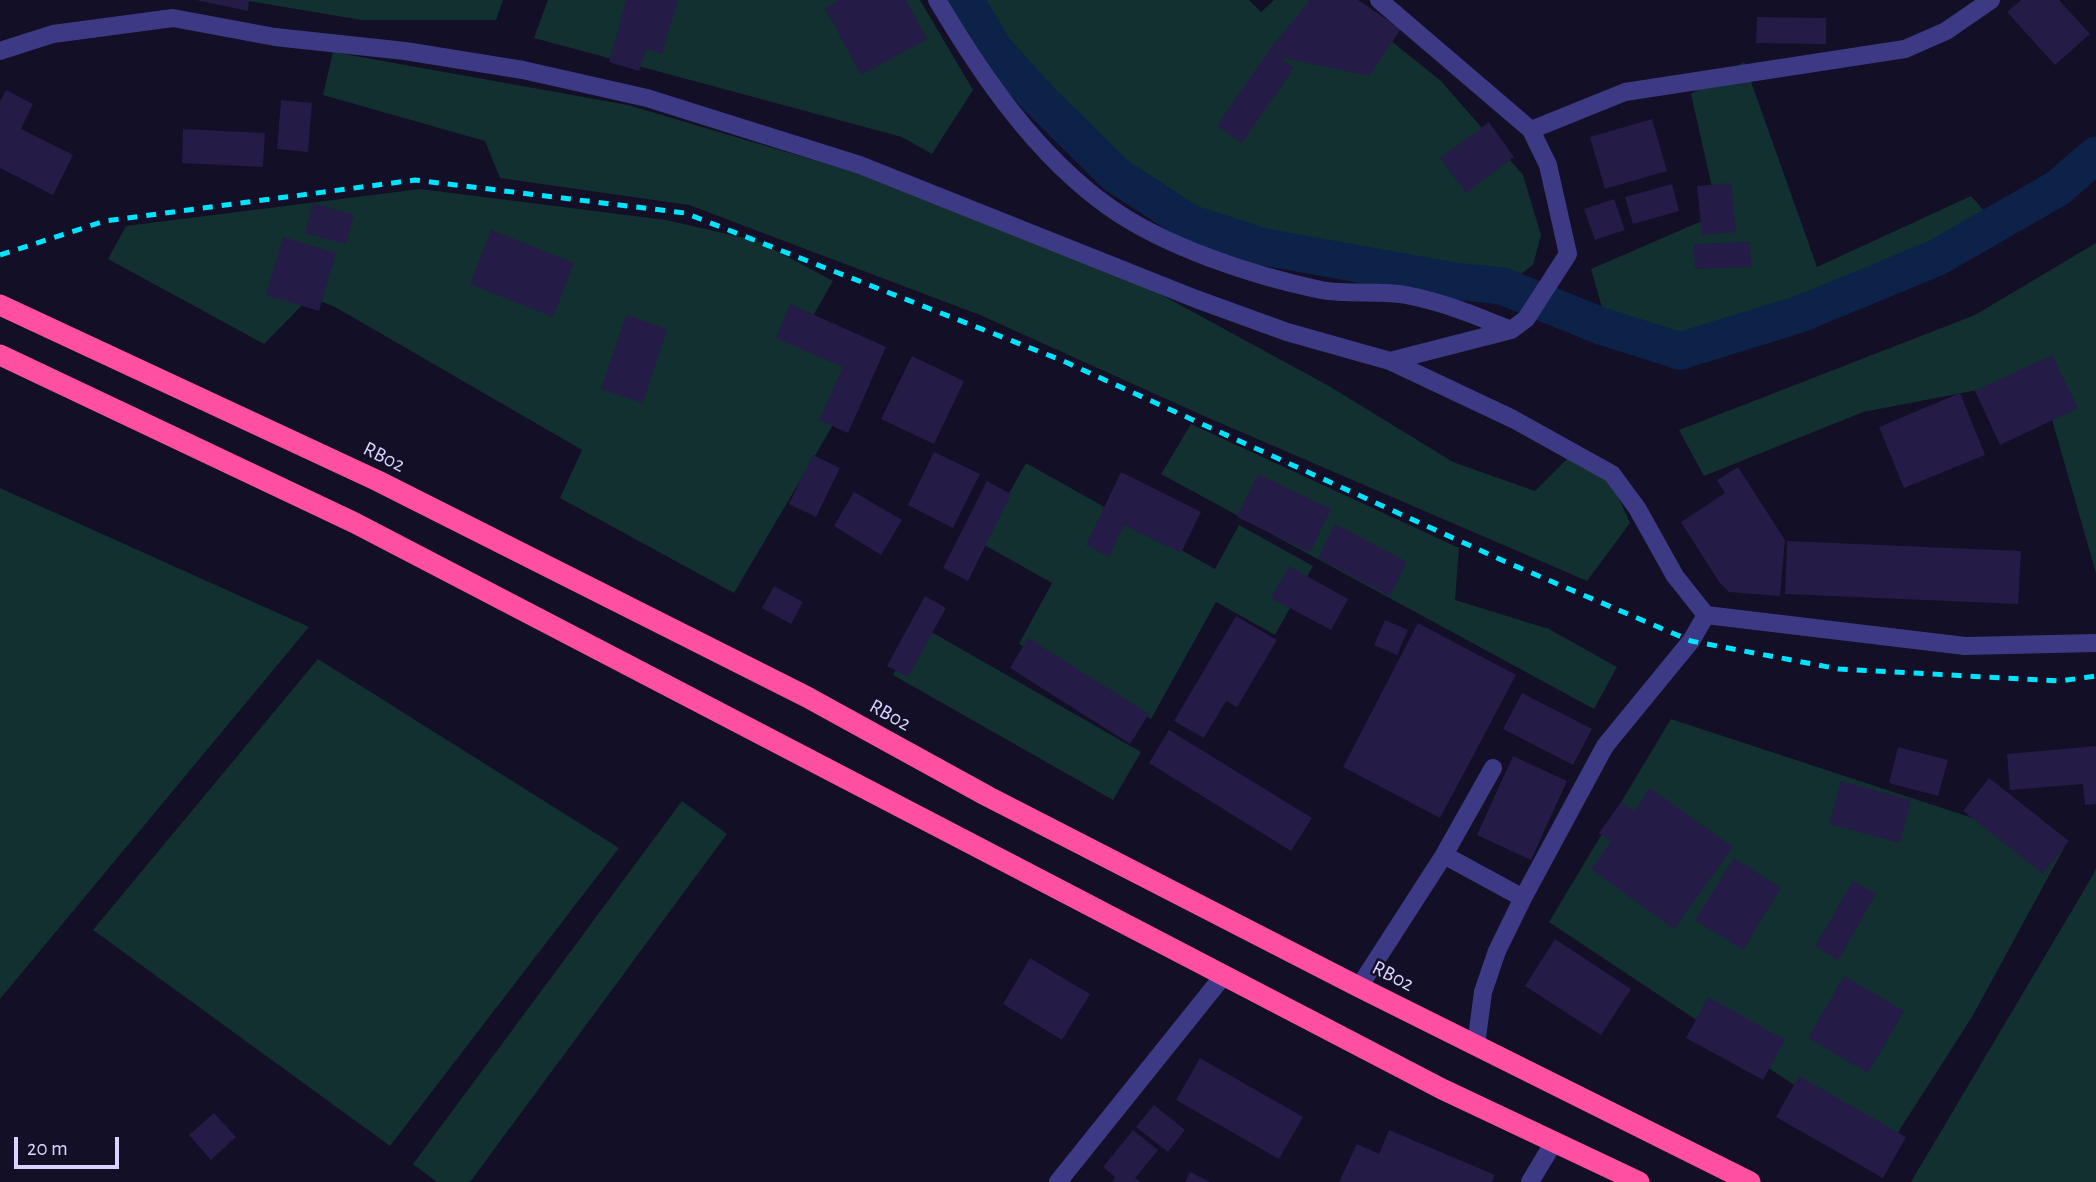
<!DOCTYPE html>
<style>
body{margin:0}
#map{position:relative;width:2096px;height:1182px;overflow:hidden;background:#130f26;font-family:"Alegreya Sans",sans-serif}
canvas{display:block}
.scale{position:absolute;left:14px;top:1137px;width:105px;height:32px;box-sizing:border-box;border:4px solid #d9d4ff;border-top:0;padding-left:9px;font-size:21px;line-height:24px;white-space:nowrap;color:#d9d4ff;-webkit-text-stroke:5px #130f26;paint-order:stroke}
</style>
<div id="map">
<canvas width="2096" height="1182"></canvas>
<div class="scale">20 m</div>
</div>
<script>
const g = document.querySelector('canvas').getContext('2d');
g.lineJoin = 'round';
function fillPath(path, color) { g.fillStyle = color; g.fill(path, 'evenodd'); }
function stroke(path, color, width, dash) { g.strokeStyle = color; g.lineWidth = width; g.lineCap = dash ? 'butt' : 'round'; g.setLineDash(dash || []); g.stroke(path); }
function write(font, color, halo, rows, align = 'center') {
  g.font = font + ' "Alegreya Sans",sans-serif'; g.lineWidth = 5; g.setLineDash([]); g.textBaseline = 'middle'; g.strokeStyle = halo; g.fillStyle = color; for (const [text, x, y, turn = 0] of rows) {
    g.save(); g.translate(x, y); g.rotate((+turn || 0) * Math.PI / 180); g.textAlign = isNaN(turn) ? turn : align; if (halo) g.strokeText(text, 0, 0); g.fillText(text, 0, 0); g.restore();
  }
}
const green = new Path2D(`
 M243,0H503L496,20H361Z
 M548,0H920L973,90L932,154L902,137L534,38Z
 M977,0H1249L1261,12L1274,0H1340L1441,81L1523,175L1541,235L1533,265L1514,279C1458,271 1402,261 1346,250C1296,241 1243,233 1197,212C1103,168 1032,85 977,0Z
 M333,52L628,105L854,172L1116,270L1329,386L1453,462L1535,491L1568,458L1610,479L1630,523L1587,581L1204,416L980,315L689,205L500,178L485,141L323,95Z
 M1744,62L1817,267L1971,196L1996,224L1795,306L1677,341L1605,318L1591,269L1718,214L1691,94Z
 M420,189L666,220L758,241L833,281L807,326L870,362L734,593L560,498L582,450L335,307L310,297L264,344L108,259L126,226Z
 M2096,243V573L2040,378L1863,412L1704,476L1679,430L1975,315Z
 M1191,424L1459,548L1455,600L1549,629L1617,667L1594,709L1161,474Z
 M1026,463L1215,569L1239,525L1313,566L1275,635L1216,602L1151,719L1019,644L1052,583L981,543Z
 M0,488L309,627L0,999Z
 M921,626L1141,752L1113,800L893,675Z
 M318,659L619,848L390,1146L93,930Z
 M1671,719L2064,848L1972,1017L1893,1140L1865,1132L1549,922Z
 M682,801L727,834L470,1182H437L413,1164Z
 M2096,868V1182H1911L2093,875Z`);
const canal = new Path2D(`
 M965,0L994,49L1040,100L1116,175L1190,223L1264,247L1454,281L1502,286L1601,326L1680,351L1800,314L1936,258L2058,188L2096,155`);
const building = new Path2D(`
 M196,0H249L248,11Z
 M626,0H678L662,54L646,49L639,71L609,62Z
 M840,0H906L927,39L861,75L825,8Z
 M1310,0H1358L1401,29L1369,76L1279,57L1294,68L1242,143L1217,126L1269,50Z
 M2021,0H2059L2090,34L2055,65L2007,12Z
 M1757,17L1826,18V44L1756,43Z
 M6,90L33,104L21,129L73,155L53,195L0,168V101Z
 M281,100L312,103L308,152L277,149Z
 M1652,119L1667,171L1605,189L1590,137Z
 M1489,122L1514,157L1466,193L1440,158Z
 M183,129L265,133L263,167L182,163Z
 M1731,183L1736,232L1702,235L1697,186Z
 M1672,184L1679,211L1633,224L1625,197Z
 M1614,199L1625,230L1595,240L1584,209Z
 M313,203L354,215L346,244L305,233Z
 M491,230L574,263L553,317L470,284Z
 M283,237L336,253L319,311L266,295Z
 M1750,242L1751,267L1695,269L1694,244Z
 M790,304L886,347L848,433L819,420L843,367L776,338Z
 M626,315L667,329L643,403L601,389Z
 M2052,355L2078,408L2000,445L1975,391Z
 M912,356L964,381L934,444L881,419Z
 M1960,393L1985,455L1904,488L1879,427Z
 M934,452L980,474L953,528L908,505Z
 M813,455L840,468L816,517L789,504Z
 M1738,467L1785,540L1780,596L1729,592L1719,582L1681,522L1725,493L1717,480Z
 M1121,472L1201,512L1181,553L1124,525L1109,557L1086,545Z
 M1258,474L1331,509L1310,552L1237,517Z
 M987,481L1011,494L968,581L943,568Z
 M854,492L902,520L881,555L834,526Z
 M1335,524L1407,562L1390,596L1318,558Z
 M1787,541L2021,551L2018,604L1785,594Z
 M1289,566L1348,599L1331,630L1271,598Z
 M774,586L803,602L791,624L762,608Z
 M925,596L946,608L908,677L887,666Z
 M1236,616L1277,640L1237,707L1226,701L1204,738L1174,721Z
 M1385,620L1408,630L1397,655L1374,645Z
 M1418,623L1516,675L1440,818L1343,767Z
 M1028,638L1149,714L1130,744L1010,668Z
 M1522,693L1592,729L1573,765L1503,729Z
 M1169,730L1312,818L1291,851L1149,763Z
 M2096,746V804L2085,805L2083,784L2010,790L2007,754Z
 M1898,747L1948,760L1938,796L1889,783Z
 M1513,756L1567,781L1531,860L1477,835Z
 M1989,778L2069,841L2043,874L1963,811Z
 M1841,781L1911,800L1900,843L1829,824Z
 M1650,788L1733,847L1674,929L1591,869L1611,841L1599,833L1621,802L1634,811Z
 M1734,858L1781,888L1743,950L1695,920Z
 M1853,881L1876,894L1838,960L1815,946Z
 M1555,939L1631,989L1601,1035L1525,986Z
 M1030,958L1090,994L1062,1040L1003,1004Z
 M1844,976L1904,1011L1868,1073L1808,1038Z
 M1708,997L1785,1040L1763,1080L1686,1038Z
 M1200,1058L1303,1117L1279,1159L1176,1100Z
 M1799,1076L1906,1137L1883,1178L1776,1117Z
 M1154,1105L1185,1130L1168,1152L1136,1127Z
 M214,1113L236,1137L211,1160L189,1135Z
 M1133,1130L1158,1150L1135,1178L1141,1182H1112L1115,1177L1103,1167Z
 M1389,1130L1495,1175L1492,1182H1339L1357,1144L1379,1154Z
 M1190,1172L1210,1182H1185Z`);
const minor = new Path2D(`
 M937,0C982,76 1036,155 1109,207C1165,247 1254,276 1321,290C1348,295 1378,290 1406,295C1443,302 1477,316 1511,330
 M1379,0L1531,130L1548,165L1568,254L1526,319L1511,330L1390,361
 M0,51L53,34L173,18L275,37L405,51L523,70L647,98L860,165L1196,299L1287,332L1390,361L1513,419L1612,474L1637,508L1675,576L1706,615L1965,646L2096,643
 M1531,130L1625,92L1905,49L1946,31L1991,0
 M1444,855L1523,898
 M1359,987L1444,855L1493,768
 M1476,1045L1483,992L1497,951L1523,898L1605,746L1691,641L1706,615
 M1058,1182L1224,975
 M1530,1182L1554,1142`);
const highway = new Path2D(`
 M0,305L378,481L807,697L987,796L1359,987L1750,1182
 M0,355L355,523L1442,1089L1639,1182`);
const rail = new Path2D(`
 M0,255L105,221L415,180L685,213L1061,360L1506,562L1691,641L1839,669L2060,681L2096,676`);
const streetNames = [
 ["RB02",384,457,26],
 ["RB02",890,715,29],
 ["RB02",1393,976,27]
];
fillPath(green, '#12302f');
stroke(canal, '#0c2248', 37);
fillPath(building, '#241b47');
stroke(minor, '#3d3a85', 18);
stroke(highway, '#ff4fa3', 21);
stroke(rail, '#00e5ff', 5, [10, 9]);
write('21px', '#d9d4ff', '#130f26', streetNames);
</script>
